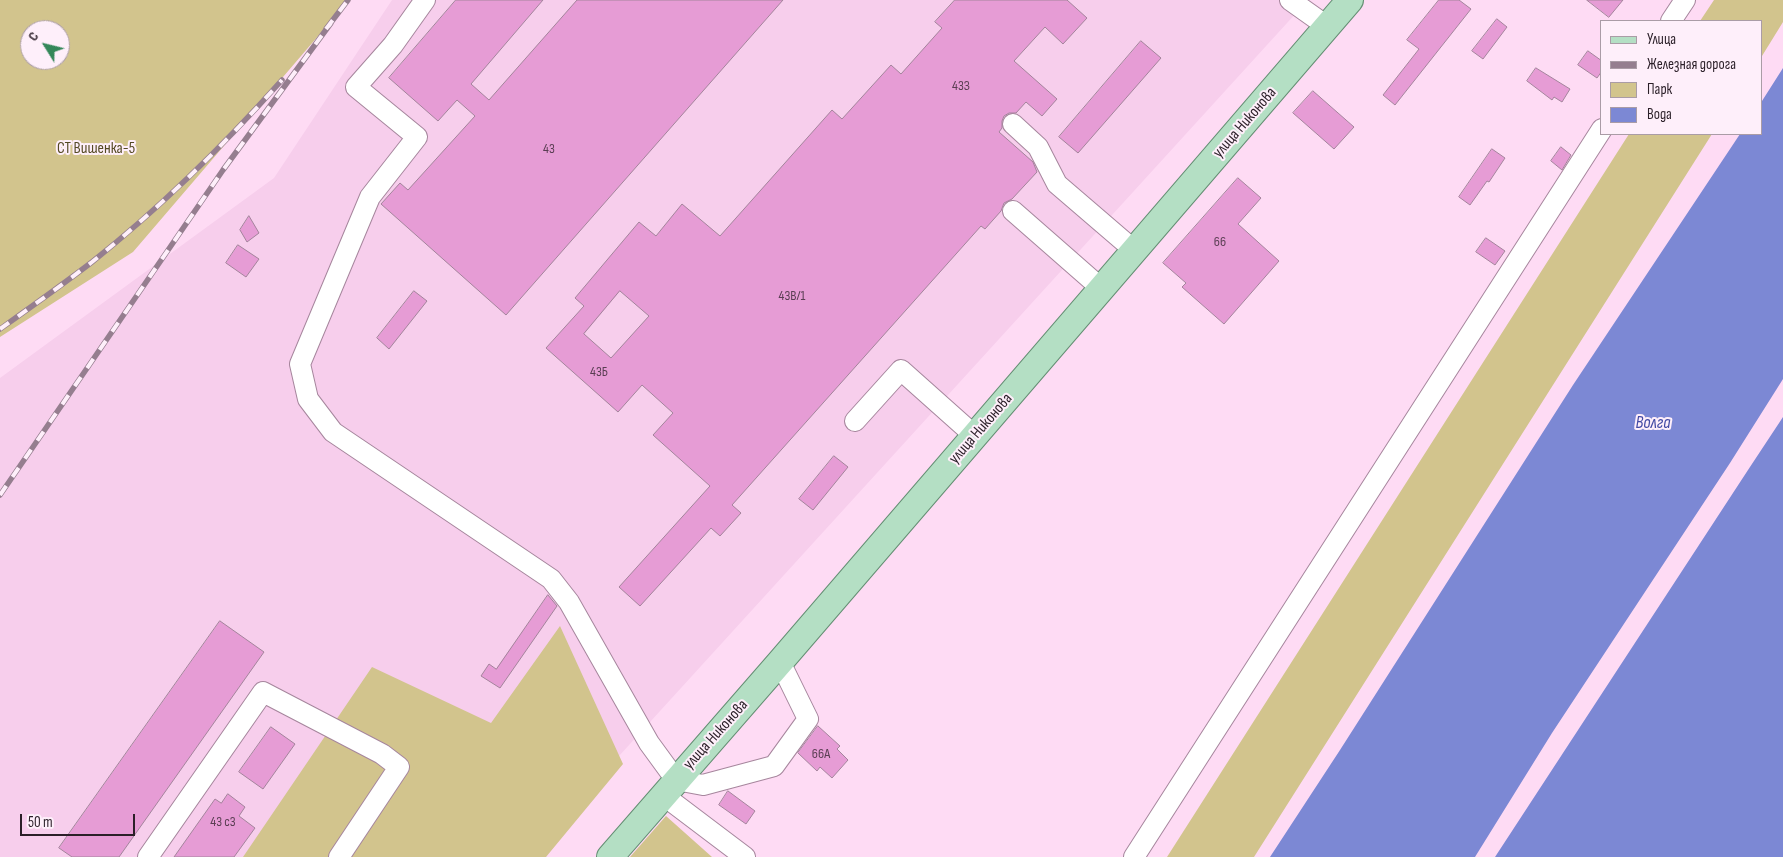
<!DOCTYPE html>
<meta charset="utf-8">
<style>
body{margin:0}
#map{position:relative;width:1783px;height:857px;overflow:hidden;background:#fedbf4;font-family:"Sofia Sans Condensed",sans-serif}
canvas{display:block}
.legend{position:absolute;left:1600px;top:20px;width:162px;height:115px;box-sizing:border-box;background:#feeffa;border:1px solid #aa9ca6;margin:0;padding:6px 9px;list-style:none;font-size:15px;color:#2b1f28}
.legend li{display:flex;align-items:center;gap:10px;height:25px}
.legend b{width:25px;border:1px solid #aa9ca6}
.north{position:absolute;left:20px;top:20px;width:50px;height:50px;box-sizing:border-box;background:#feeffa;border:1px solid #aa9ca6;border-radius:50%;rotate:306deg;font-size:14px;font-weight:700;line-height:20px;text-align:center;color:#2b1f28}
.north::after{content:'';display:block;margin:auto;width:18px;height:22px;background:#348759;clip-path:polygon(50% 0,100% 100%,50% 72%,0 100%)}
.scale{position:absolute;left:20px;top:814px;width:115px;height:22px;box-sizing:border-box;border:2px solid #2b1f28;border-top:0;padding-left:6px;font-size:15px;line-height:18px;white-space:nowrap;color:#2b1f28;-webkit-text-stroke:4px #feeffa;paint-order:stroke}
</style>
<div id="map">
<canvas width="1783" height="857"></canvas>
<ul class="legend">
<li><b style="height:6px;background:#b4dfc4"></b>Улица</li>
<li><b style="height:6px;background:#957e8f"></b>Железная дорога</li>
<li><b style="height:14px;background:#d2c48d"></b>Парк</li>
<li><b style="height:14px;background:#7c88d4"></b>Вода</li>
</ul>
<div class="north">С</div>
<div class="scale">50 m</div>
</div>
<script>
const g = document.querySelector('canvas').getContext('2d');
g.lineJoin = 'round';
function fillPath(path, color) { g.fillStyle = color; g.fill(path, 'evenodd'); }
function stroke(path, color, width, dash) { g.strokeStyle = color; g.lineWidth = width; g.lineCap = dash ? 'butt' : 'round'; g.setLineDash(dash || []); g.stroke(path); }
function write(font, color, halo, rows, align = 'center') {
  g.font = font + ' "Sofia Sans Condensed",sans-serif'; g.lineWidth = 4; g.setLineDash([]); g.textBaseline = 'middle'; g.strokeStyle = halo; g.fillStyle = color; for (const [text, x, y, turn = 0] of rows) {
    g.save(); g.translate(x, y); g.rotate((+turn || 0) * Math.PI / 180); g.textAlign = isNaN(turn) ? turn : align; if (halo) g.strokeText(text, 0, 0); g.fillText(text, 0, 0); g.restore();
  }
}
const built = new Path2D(`
 M392,0H1308L527,857H0V378L274,178Z`);
const green = new Path2D(`
 M0,0H349L133,252L0,337ZM30,30H60V60H30Z
 M1714,0H1783V22L1762,56V21H1700Z
 M1629,134H1712L1254,857H1167Z
 M560,626L623,764L546,857H243L372,667L491,723Z
 M666,816L712,857H630Z`);
const water = new Path2D(`
 M1783,68V379L1730,463L1552,733L1475,857H1270L1340,750L1573,385L1740,134H1762V101Z
 M1783,417V857H1495L1748,470Z`);
const building = new Path2D(`
 M456,0H543L471,84L489,100L577,0H783L506,315L381,204L400,183L408,190L475,116L457,100L438,121L389,78Z
 M955,0H1067L1087,18L1063,44L1045,27L1014,61L1057,99L1042,116L1026,102L1016,113H1009L1004,116L1002,121V128L999,132L1033,162L1037,172L1012,199L1004,203L1001,211L985,229L981,226L732,505L741,513L720,536L711,528L640,606L619,587L710,486L653,435L673,413L642,385L618,412L546,348L584,306L575,298L639,222L656,236L682,204L720,236L832,110L842,119L891,65L901,74L942,28L935,22ZM620,291L649,316L611,358L584,334Z
 M1439,0H1459L1471,9L1395,105L1383,95L1419,49L1407,40Z
 M1587,0H1623L1609,17Z
 M1497,19L1507,27L1483,59L1472,51Z
 M1141,41L1161,58L1078,153L1059,137Z
 M1588,51L1602,61V71L1597,78L1578,65Z
 M1536,68L1570,89L1562,102L1554,97L1552,100L1527,81Z
 M1313,91L1354,127L1334,149L1293,113Z
 M1561,147L1571,155L1562,170L1551,161Z
 M1492,149L1505,158L1489,182L1487,181L1470,205L1459,197Z
 M1238,178L1261,198L1238,224L1279,261L1224,324L1182,287L1186,283L1163,263Z
 M249,216L259,233L247,242L240,230Z
 M1486,238L1505,251L1495,265L1476,252Z
 M238,245L259,259L246,277L226,263Z
 M414,291L427,301L389,349L377,338Z
 M834,456L848,467L813,510L799,499Z
 M548,595L557,606L500,688L481,676L489,664L496,669Z
 M220,621L264,652L119,857H72L59,848Z
 M818,726L840,746L837,749L848,760L832,778L820,767L817,771L798,753Z
 M271,727L295,744L263,789L239,772Z
 M728,791L755,811L746,824L719,805Z
 M228,794L245,807L239,816L255,828L234,857H174L215,799L221,803Z`);
const minor = new Path2D(`
 M425,0L393,45L356,87L417,137L370,197L300,364L308,399L333,432L551,579L569,602L649,743L676,780L703,785L774,766L808,719L780,662
 M1290,0L1328,27
 M1671,21L1685,0
 M1013,124L1038,147L1057,184L1135,251
 M1013,211L1102,289
 M855,421L901,370L975,436
 M663,795L745,857
 M148,857L263,692L382,754L399,767L339,857
 M1134,857L1602,129`);
const major = new Path2D(`
 M610,857L780,662L1350,0`);
const rail = new Path2D(`
 M326,29L348,0
 M0,329C31,307 62,285 92,262C161,207 224,145 282,80
 M0,495L223,170L331,23`);
const numberNames = [
 ["43З",961,86],
 ["43",549,149],
 ["66",1220,242],
 ["43В/1",792,296],
 ["43Б",599,372],
 ["66А",821,754],
 ["43 с3",223,822]
];
const streetNames = [
 ["улица Никонова",1245,123,-49],
 ["улица Никонова",981,429,-49],
 ["улица Никонова",716,735,-48]
];
const parkNames = [
 ["СТ Вишенка-5",96,149]
];
const waterNames = [
 ["Волга",1653,423]
];
fillPath(built, '#f7ceec');
fillPath(green, '#d2c48d');
fillPath(water, '#7c88d4');
fillPath(building, '#e69cd5');
stroke(building, '#a4849c', 1);
stroke(minor, '#a6869d', 22);
stroke(major, '#648e73', 28);
stroke(minor, '#fff', 20);
stroke(major, '#b4dfc4', 26);
stroke(rail, '#957e8f', 5.5);
stroke(rail, '#feeffa', 4, [11]);
write('14px', '#5a3e53', null, numberNames);
write('16px', '#2b1f28', '#feeffa', streetNames);
write('16px', '#544a24', '#feeffa', parkNames);
write('italic 18px', '#434aa5', '#feeffa', waterNames);
</script>
